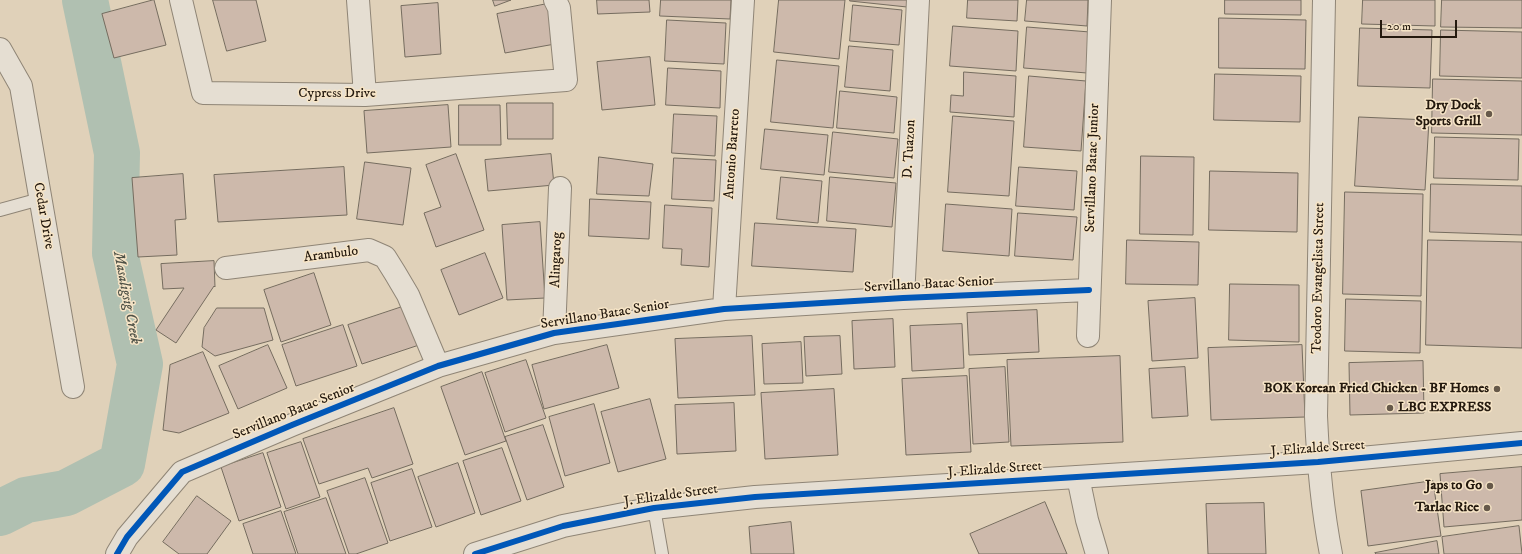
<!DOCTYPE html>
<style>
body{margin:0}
#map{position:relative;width:1522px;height:554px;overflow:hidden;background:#e0d1b9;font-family:"IM FELL DW Pica",serif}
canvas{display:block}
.scale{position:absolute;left:1380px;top:20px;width:77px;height:18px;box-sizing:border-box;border:2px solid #24190e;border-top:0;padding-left:5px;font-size:12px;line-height:14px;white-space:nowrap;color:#24190e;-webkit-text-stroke:3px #f6e4c6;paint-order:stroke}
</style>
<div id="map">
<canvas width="1522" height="554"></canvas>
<div class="scale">20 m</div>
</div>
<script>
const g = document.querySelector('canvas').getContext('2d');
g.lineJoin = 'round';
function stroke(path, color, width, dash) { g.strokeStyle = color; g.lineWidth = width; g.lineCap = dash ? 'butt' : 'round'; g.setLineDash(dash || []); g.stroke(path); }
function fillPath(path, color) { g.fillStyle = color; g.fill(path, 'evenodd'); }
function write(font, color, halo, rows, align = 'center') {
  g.font = font + ' "IM FELL DW Pica",serif'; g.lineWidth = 3; g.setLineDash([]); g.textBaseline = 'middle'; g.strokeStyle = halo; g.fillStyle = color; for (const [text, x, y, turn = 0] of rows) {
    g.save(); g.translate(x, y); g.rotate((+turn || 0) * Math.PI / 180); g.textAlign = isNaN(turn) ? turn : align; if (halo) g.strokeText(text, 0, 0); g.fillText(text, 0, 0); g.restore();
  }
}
const river = new Path2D(`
 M0,513L26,500L66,493L122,464L140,364L115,253L117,153L85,0`);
const building = new Path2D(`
 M154,0L166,45L114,58L102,14Z
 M213,0H256L266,41L227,51Z
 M493,0H511L495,6Z
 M597,0H649L650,12L598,14Z
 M661,0H731L730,19L660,16Z
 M779,0H845L839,59L774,52Z
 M850,0H907V7L850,1Z
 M968,0H1018L1017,21L967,18Z
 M1027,0H1088L1087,26L1025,21Z
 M1225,0H1301V15L1225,14Z
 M1363,0H1435V26L1362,24Z
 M1442,0H1522V28L1441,27Z
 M438,3L441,54L405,57L401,6Z
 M547,4L555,44L505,53L497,14Z
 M853,5L902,10L899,45L850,41Z
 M1219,18L1306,20L1305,69L1219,68Z
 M667,20L726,23L724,64L665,61Z
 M953,26L1018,31L1016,71L950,66Z
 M1027,27L1090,32L1087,73L1024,68Z
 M1360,28L1432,30L1430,88L1358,86Z
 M1441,30L1522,32V78L1440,76Z
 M849,46L893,50L890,91L845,87Z
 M650,57L655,105L602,110L597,62Z
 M777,60L839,66L833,128L771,122Z
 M668,68L721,71L720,108L666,105Z
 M964,72L1016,76L1014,117L950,112L951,95L963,96Z
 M1215,74L1301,76L1300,122L1214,120Z
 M1029,76L1086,81L1081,151L1024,147Z
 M1433,79L1522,81V135L1432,133Z
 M840,91L897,97L894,133L837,128Z
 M507,103H553V139H508Z
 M448,105L451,147L367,153L364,111Z
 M459,105H500L501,145H459Z
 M674,114L717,116L715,156L672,153Z
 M953,116L1014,121L1009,196L948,192Z
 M1359,117L1429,120L1425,190L1355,186Z
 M765,129L828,135L824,175L761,169Z
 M833,132L898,139L894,178L829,172Z
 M1435,137L1519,139L1518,180L1434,178Z
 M456,154L484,230L436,247L424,213L441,207L426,165Z
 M551,154L554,185L488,191L485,160Z
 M1141,156L1194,157L1193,235L1140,234Z
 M599,157L653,164L649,196L597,194Z
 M674,158L716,160L714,201L672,199Z
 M365,162L411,168L403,225L357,219Z
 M344,167L347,215L218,222L214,175Z
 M1019,167L1077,171L1074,210L1016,206Z
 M1210,171L1298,173L1297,232L1209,230Z
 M183,174L186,219L175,220L177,255L138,257L132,178Z
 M781,177L822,181L818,223L777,219Z
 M830,177L896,183L892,227L827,221Z
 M1431,184L1522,186V235L1430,232Z
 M1345,192L1423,194L1421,296L1343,294Z
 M590,199L651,202L649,239L589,236Z
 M946,204L1012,209L1009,256L943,251Z
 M665,205L712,208L709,267L681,265L682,249L663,248Z
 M1018,213L1077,217L1073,260L1015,256Z
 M540,222L545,298L507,300L502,225Z
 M755,223L856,229L853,272L752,266Z
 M1127,240L1199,242L1198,285L1126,284Z
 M1428,240L1522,242V348L1426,345Z
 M485,253L503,298L459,315L441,270Z
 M214,261L215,287L214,286L176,343L156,330L184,288L163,289L161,264Z
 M314,273L331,325L281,342L264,290Z
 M1230,284L1299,285V342L1229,340Z
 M1195,298L1198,358L1152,361L1148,301Z
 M1346,299L1421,301L1420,353L1345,351Z
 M405,306L419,345L362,364L348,325Z
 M217,308H264L273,340L215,356L202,347L204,328Z
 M1037,310L1039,352L969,355L967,313Z
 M893,319L895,367L854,369L852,321Z
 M962,324L964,368L912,371L910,326Z
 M343,325L357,366L296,386L282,345Z
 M752,336L755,395L678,398L675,339Z
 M840,336L842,374L806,376L804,337Z
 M801,342L803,383L764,384L762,344Z
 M268,345L287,388L238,409L219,366Z
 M607,345L619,388L544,409L532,365Z
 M1302,345L1305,417L1211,420L1208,348Z
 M203,352L229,413L179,433L163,430L170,365Z
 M1120,356L1123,442L1011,446L1007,360Z
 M526,360L546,418L505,432L485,373Z
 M1423,361L1424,413L1350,415L1349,363Z
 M1005,367L1009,442L973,444L969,369Z
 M1185,367L1188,416L1152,418L1149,369Z
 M482,372L506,441L465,455L441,387Z
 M967,376L971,452L906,455L902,379Z
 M834,389L838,455L765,459L761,393Z
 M650,399L666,459L618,472L601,412Z
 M734,403L736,451L677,454L675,405Z
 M594,404L610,463L565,476L549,417Z
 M394,408L413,464L372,478L368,468L319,484L303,439Z
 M543,425L564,487L527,500L505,437Z
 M301,442L320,497L286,509L267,453Z
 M502,448L521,501L481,515L463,461Z
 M263,453L281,507L239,521L221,467Z
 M458,463L475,513L436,527L418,477Z
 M1522,467V520L1444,527L1440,474Z
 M412,469L432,527L390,541L371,483Z
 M365,478L388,543L356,554H349L327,491Z
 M1433,481L1441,536L1368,546L1361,491Z
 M197,496L231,521L207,554H179L163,542Z
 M326,498L346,554H298L284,512Z
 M1045,502L1067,554H979L970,534Z
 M1264,503L1266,554H1208L1206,504Z
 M281,511L296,554H253L243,524Z
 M791,522L794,554H751L749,527Z
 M1519,526L1522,554H1444L1442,537Z
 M1437,541L1439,554H1376L1375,553Z`);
const service = new Path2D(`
 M0,210L40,199
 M654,508L662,554`);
const minor = new Path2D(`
 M181,0L203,93L365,95L566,80L559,8L555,0
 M358,0L365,95
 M1324,0L1316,416C1318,462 1322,508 1331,554
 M0,49L21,86L73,387
 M226,268L369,250L385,257L395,273L408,295L438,366
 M903,298L918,0
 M724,309L743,0
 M554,333L560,188
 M1088,336L1100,0
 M1078,477L1087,520L1097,554
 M117,554L127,537L182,472L292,425L438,366L554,333L724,309L903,298L1089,290`);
const tertiary = new Path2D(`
 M475,554L563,526L654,508L755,497L1318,462L1522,443`);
const cycleway = new Path2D(`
 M117,554L127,537L182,472L292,425L438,366L554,333L724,309L903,298L1089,290
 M475,554L563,526L654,508L755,497L1318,462L1522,443`);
const markers = [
 [1489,114,4,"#66594a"],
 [1497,389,4,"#66594a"],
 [1390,408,4,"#66594a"],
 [1490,486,4,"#66594a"],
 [1487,508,4,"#66594a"]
];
const streetNames = [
 ["Cypress Drive",337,94],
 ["D. Tuazon",910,149,-87],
 ["Antonio Barreto",733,154,-86],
 ["Servillano Batac Junior",1093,168,-88],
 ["Cedar Drive",43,216,80],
 ["Arambulo",331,255,-7],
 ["Alingarog",557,260,-88],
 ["Teodoro Evangelista Street",1319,278,-89],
 ["Servillano Batac Senior",929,285,-3],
 ["Servillano Batac Senior",605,315,-9],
 ["Servillano Batac Senior",294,412,-22],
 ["J. Elizalde Street",1318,449,-4],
 ["J. Elizalde Street",995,470,-4],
 ["J. Elizalde Street",671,496,-8]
];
const poiNames = [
 ["Dry Dock",1481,106],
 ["Sports Grill",1481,122],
 ["BOK Korean Fried Chicken - BF Homes",1489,389],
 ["LBC EXPRESS",1398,408,"left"],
 ["Japs to Go",1482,486],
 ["Tarlac Rice",1479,508]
];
const waterNames = [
 ["Masaligsig Creek",126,298,79]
];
stroke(river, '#b0c0b1', 46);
fillPath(building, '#cdb9ab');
stroke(building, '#756c5f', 1);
stroke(service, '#8f8576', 14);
stroke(minor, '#8f8576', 24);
stroke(tertiary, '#8f8576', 24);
stroke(service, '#e5ded2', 12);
stroke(minor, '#e5ded2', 22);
stroke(tertiary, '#e5ded2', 22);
stroke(cycleway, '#0057b8', 6);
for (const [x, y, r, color] of markers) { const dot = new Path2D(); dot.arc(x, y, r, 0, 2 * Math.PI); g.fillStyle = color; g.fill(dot); stroke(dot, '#f6e4c6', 1.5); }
write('14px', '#24190e', '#f6e4c6', streetNames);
write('bold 14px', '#24190e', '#f6e4c6', poiNames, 'right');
write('italic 15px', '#4e5146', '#f6e4c6', waterNames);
</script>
